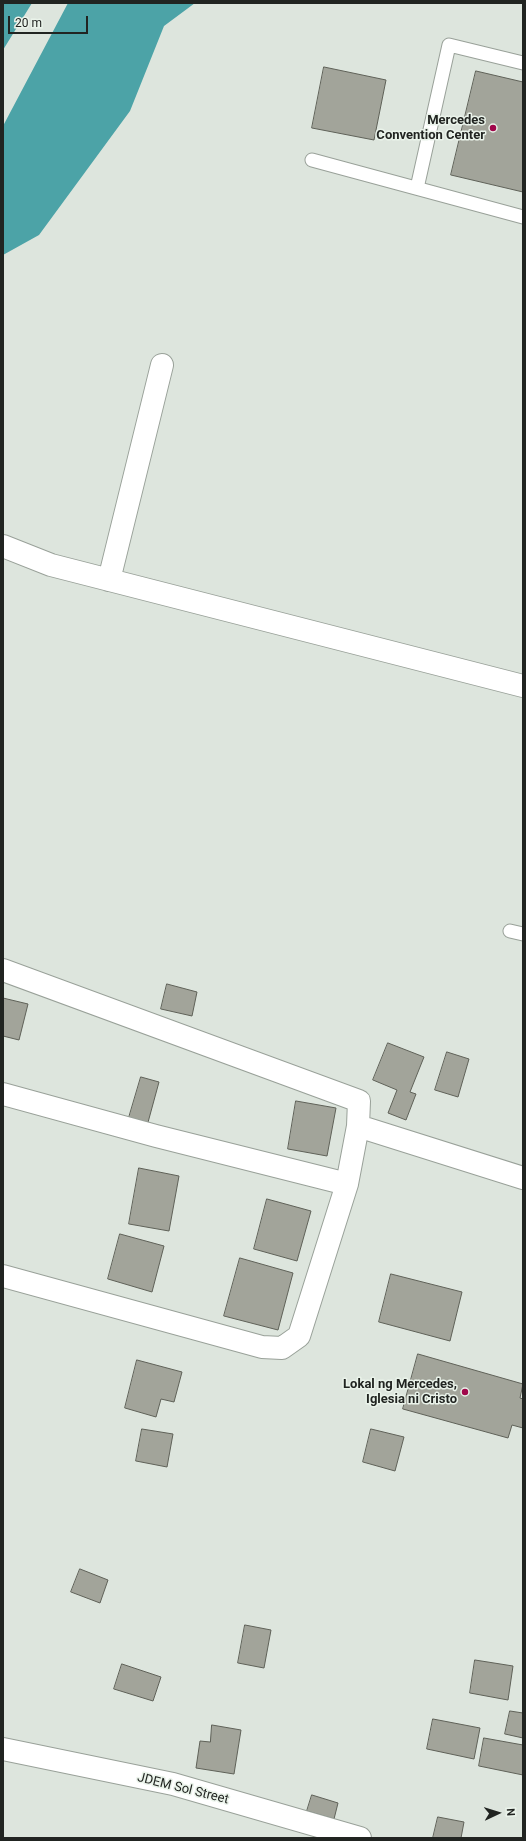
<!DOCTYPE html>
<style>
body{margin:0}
#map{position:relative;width:526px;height:1841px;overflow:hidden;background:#dde5dd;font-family:Roboto,sans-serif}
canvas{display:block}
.frame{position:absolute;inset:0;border:4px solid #212421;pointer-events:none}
.north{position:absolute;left:478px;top:1793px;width:40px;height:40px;-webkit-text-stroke:3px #eaf3ea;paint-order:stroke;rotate:86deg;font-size:11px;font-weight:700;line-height:16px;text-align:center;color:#212421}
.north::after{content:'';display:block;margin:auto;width:14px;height:18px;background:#212421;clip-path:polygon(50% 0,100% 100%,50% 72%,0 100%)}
.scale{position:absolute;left:8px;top:16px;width:80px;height:18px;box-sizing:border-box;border:2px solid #212421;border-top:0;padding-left:5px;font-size:12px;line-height:14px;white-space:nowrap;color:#212421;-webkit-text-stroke:3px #eaf3ea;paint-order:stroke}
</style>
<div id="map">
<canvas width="526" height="1841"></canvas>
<div class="frame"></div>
<div class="north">N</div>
<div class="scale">20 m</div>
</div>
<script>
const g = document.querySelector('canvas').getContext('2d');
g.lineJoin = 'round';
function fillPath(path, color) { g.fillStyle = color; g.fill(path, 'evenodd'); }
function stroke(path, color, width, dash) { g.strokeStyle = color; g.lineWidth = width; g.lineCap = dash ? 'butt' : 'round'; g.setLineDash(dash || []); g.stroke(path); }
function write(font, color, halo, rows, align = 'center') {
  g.font = font + ' Roboto,sans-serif'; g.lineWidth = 3; g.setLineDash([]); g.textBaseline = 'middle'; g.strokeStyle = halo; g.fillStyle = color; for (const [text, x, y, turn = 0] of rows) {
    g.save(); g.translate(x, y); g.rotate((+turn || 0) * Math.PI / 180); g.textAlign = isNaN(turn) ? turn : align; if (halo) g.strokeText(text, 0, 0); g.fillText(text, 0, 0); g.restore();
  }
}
const water = new Path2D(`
 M3,3H32L3,50Z
 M68,3H195L164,26L130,111L39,235L3,255V126Z`);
const building = new Path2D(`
 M324,67L386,80L374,140L312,128Z
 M476,71L523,82V192L451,175Z
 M167,984L197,992L192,1016L161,1009Z
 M3,998L28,1004L19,1040L3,1036Z
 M388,1043L424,1057L410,1092L416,1094L406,1120L388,1113L397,1090L373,1080Z
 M447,1052L469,1059L458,1097L435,1090Z
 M141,1077L159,1082L147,1126L128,1121Z
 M296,1101L336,1108L327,1156L288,1149Z
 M139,1168L179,1176L169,1231L129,1224Z
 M267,1199L311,1211L297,1261L254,1249Z
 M120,1234L164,1246L152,1292L108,1279Z
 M240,1258L293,1273L278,1330L224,1316Z
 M391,1274L462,1292L450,1341L379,1322Z
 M418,1354L523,1384L520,1398L523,1399V1428L512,1425L508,1438L403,1409Z
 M137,1360L182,1372L174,1402L161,1399L156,1417L125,1408Z
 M142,1429L173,1434L167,1467L136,1461Z
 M371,1429L404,1437L395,1471L363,1462Z
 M80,1569L108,1580L100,1603L71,1592Z
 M245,1625L271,1630L264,1668L238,1663Z
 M475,1660L513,1666L508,1700L470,1693Z
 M122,1664L161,1677L153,1701L114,1689Z
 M510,1711L523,1713V1738L505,1734Z
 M433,1719L480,1728L474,1759L427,1749Z
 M212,1725L241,1730L234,1774L196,1768L200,1741L210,1742Z
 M484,1738L523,1745V1775L479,1766Z
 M312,1795L338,1803L334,1819L307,1811Z
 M438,1817L464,1822L461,1838H433Z`);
const service = new Path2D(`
 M312,160L523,217
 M417,188L449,45L523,63
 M510,931L523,934`);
const minor = new Path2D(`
 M3,546L51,565L523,686
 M109,580L162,365
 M3,970L359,1101L358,1126L347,1184L299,1336L282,1348L262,1347L3,1276
 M3,1094L156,1136L347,1184
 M358,1126L523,1178
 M3,1749L173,1784L360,1838`);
const markers = [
 [493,128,4,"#a0064a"],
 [465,1392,4,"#a0064a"]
];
const poiNames = [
 ["Mercedes",485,121],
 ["Convention Center",485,136],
 ["Lokal ng Mercedes,",457,1385],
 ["Iglesia ni Cristo",457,1400]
];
const streetNames = [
 ["JDEM Sol Street",183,1789,14]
];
fillPath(water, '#4ca3a7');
fillPath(building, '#a2a49a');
stroke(building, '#5f6158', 1);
stroke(service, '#99a199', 15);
stroke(minor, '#99a199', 24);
stroke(service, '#fff', 13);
stroke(minor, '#fff', 22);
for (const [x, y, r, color] of markers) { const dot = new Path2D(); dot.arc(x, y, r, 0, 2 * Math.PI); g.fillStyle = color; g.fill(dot); stroke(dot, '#eaf3ea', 1.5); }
write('bold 13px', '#212421', '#eaf3ea', poiNames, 'right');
write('13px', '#212421', '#eaf3ea', streetNames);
</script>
